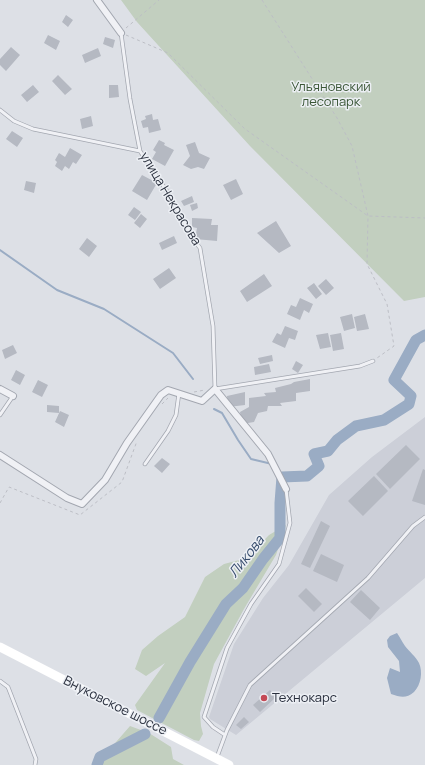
<!DOCTYPE html>
<meta charset="utf-8">
<style>
body{margin:0}
canvas{display:block;background:#dde0e6}
</style>
<canvas width="425" height="765"></canvas>
<script>
const g = document.querySelector('canvas').getContext('2d');
g.lineJoin = 'round';
function fillPath(path, color) { g.fillStyle = color; g.fill(path, 'evenodd'); }
function stroke(path, color, width, dash) { g.strokeStyle = color; g.lineWidth = width; g.lineCap = dash ? 'butt' : 'round'; g.setLineDash(dash || []); g.stroke(path); }
function write(font, color, halo, rows, align = 'center') {
  g.font = font + ' Manrope,sans-serif'; g.lineWidth = 3; g.setLineDash([]); g.textBaseline = 'middle'; g.strokeStyle = halo; g.fillStyle = color; for (const [text, x, y, turn = 0] of rows) {
    g.save(); g.translate(x, y); g.rotate((+turn || 0) * Math.PI / 180); g.textAlign = isNaN(turn) ? turn : align; if (halo) g.strokeText(text, 0, 0); g.fillText(text, 0, 0); g.restore();
  }
}
const built = new Path2D(`
 M425,417V578L236,735L210,719L209,717L234,644L263,598L289,565L329,495L372,457Z`);
const green = new Path2D(`
 M121,0H425V297L404,301L250,146L137,22Z
 M286,525L276,555L244,609L214,664L200,713L201,726L203,734L199,741L194,740L137,710L135,705L165,663L146,676L135,669L142,650L158,636L185,617L205,577L224,564L247,558L269,535Z
 M130,726L149,733L171,747L173,759L184,765H96Z`);
const water = new Path2D(`
 M397,633C400,637 402,642 405,646C409,651 416,657 419,663C423,672 421,685 414,692C406,699 400,697 391,694L387,678L390,668L400,672L399,661L388,647L387,640L390,636Z`);
const stream = new Path2D(`
 M0,250L57,290L104,309L173,353L193,379
 M214,409L222,413L238,440L251,459L272,464`);
const river = new Path2D(`
 M159,718L190,662L226,604L243,588L263,559L280,538V503L282,477L307,476L319,466L314,454L328,451L337,440L356,426L384,420L409,404L411,396L394,380L416,340L425,335
 M97,765L100,757L145,734`);
const building = new Path2D(`
 M66,15L73,20L68,27L62,22Z
 M48,35L60,41L56,50L44,43Z
 M105,37L115,40L113,48L103,44Z
 M11,47L20,55L6,71L0,65V59Z
 M98,48L101,56L85,63L82,55Z
 M58,75L72,89L65,95L52,81Z
 M33,85L39,92L27,102L21,95Z
 M109,85H118L119,97L109,98Z
 M152,114L153,120L158,119L161,130L149,133L148,127L143,128L141,121L146,119L145,116Z
 M91,116L93,126L82,129L80,119Z
 M12,131L23,138L17,147L6,139Z
 M159,140L165,143L164,145L174,150L165,166L152,159L156,152L153,150Z
 M195,142L199,153L210,158L204,169L198,167L191,169L183,165L190,156L186,145Z
 M70,148L82,155L76,164L73,162L69,169L65,166L62,171L55,166L57,162L55,160L59,153L65,157Z
 M142,175L157,183L147,200L132,191Z
 M236,179L243,194L231,200L223,185Z
 M26,181L36,183L34,193L24,190Z
 M192,196L194,202L184,206L181,201Z
 M197,203L198,208L192,211L190,205Z
 M134,207L141,212L135,220L128,215Z
 M141,214L147,219L140,228L134,223Z
 M192,218L212,219L211,225H218L217,241L195,239L197,228L192,227Z
 M276,221L291,246L279,253L257,233Z
 M174,236L177,243L162,250L159,243Z
 M87,238L97,246L89,257L79,249Z
 M169,268L176,278L160,289L153,279Z
 M264,274L272,286L247,302L240,291Z
 M326,279L334,288L326,295L318,286Z
 M314,283L322,294L316,299L307,288Z
 M300,298L313,304L309,313L304,310L300,320L287,314L291,305L296,307Z
 M352,314L355,328L344,331L340,317Z
 M365,314L369,329L357,331L354,317Z
 M285,326L298,331L295,340L289,338L285,348L272,342L277,333L281,335Z
 M328,333L331,347L320,349L316,335Z
 M341,333L344,349L333,351L330,335Z
 M13,345L17,353L5,359L2,350Z
 M272,355L273,361L260,364L258,358Z
 M296,361L303,365L298,373L292,369Z
 M269,364L271,372L255,375L254,367Z
 M16,370L25,375L20,385L11,380Z
 M310,379V391L296,393V401L280,403L282,406H268L267,411L258,413L254,422L242,424L240,412L249,407V398L266,396L264,393L276,392L275,388L291,384L294,382Z
 M38,380L48,385L42,397L32,392Z
 M245,392V405L228,407L227,396Z
 M47,405L59,406V413L47,412Z
 M60,411L69,415L64,427L55,422Z
 M406,445L420,459L390,489L376,474Z
 M162,458L170,464L162,473L154,466Z
 M423,469L425,470V505L412,501Z
 M374,476L388,491L363,516L348,501Z
 M321,521L330,526L310,568L301,564Z
 M321,554L344,565L337,582L313,571Z
 M306,588L322,604L314,612L298,596Z
 M361,590L380,608L370,620L350,602Z
 M270,690L276,697L260,712L253,705Z
 M244,717L249,722L241,729L236,725Z`);
const path = new Path2D(`
 M262,0L337,118L352,146L368,216L367,264L387,304L394,346L377,358
 M126,28L159,0
 M126,35L168,53L245,129L368,216L425,218
 M194,392L205,390
 M162,404L168,398
 M0,503L9,487L80,515L122,482L137,441`);
const service = new Path2D(`
 M121,33L130,99L140,151L168,193L194,240L200,248L213,326L215,389L360,366L373,361
 M0,110L14,121L33,129L140,151
 M0,415L13,396
 M145,464L168,431L176,415L179,393
 M0,681L8,687L36,759L35,765
 M225,735L213,727L204,717L227,648L251,604L279,564L290,523L286,489
 M217,757L227,730L250,685L368,578L413,526L425,517`);
const minor = new Path2D(`
 M97,0L121,33
 M0,389L13,396
 M0,455L67,498L82,504L105,480L127,443L161,395L168,390L202,401L215,389L268,454L286,489`);
const secondary = new Path2D(`
 M0,647L229,765`);
const markers = [
 [264,698,4,"#c44955"]
];
const parkNames = [
 ["Ульяновский",331,87],
 ["лесопарк",331,102]
];
const streetNames = [
 ["улица Некрасова",170,199,59],
 ["Внуковское шоссе",115,706,27]
];
const poiNames = [
 ["Технокарс",272,698]
];
const waterNames = [
 ["Ликова",247,557,-52]
];
fillPath(built, '#cccfd8');
fillPath(green, '#c2cfbf');
fillPath(water, '#9aacc4');
stroke(stream, '#9aacc4', 2);
stroke(river, '#9aacc4', 11);
fillPath(building, '#b5b9c2');
stroke(service, '#a3a7b0', 4.5);
stroke(minor, '#a3a7b0', 8);
stroke(path, '#bcbec5', 1, [3, 3]);
stroke(service, '#f0f1f5', 3);
stroke(minor, '#f0f1f5', 6);
stroke(secondary, '#fff', 9);
for (const [x, y, r, color] of markers) { const dot = new Path2D(); dot.arc(x, y, r, 0, 2 * Math.PI); g.fillStyle = color; g.fill(dot); stroke(dot, '#eceff4', 1.5); }
write('13px', '#3a5636', '#eceff4', parkNames);
write('13px', '#282e3c', '#eceff4', streetNames);
write('13px', '#282e3c', '#eceff4', poiNames, 'left');
write('italic 14px', '#354b6c', '#eceff4', waterNames);
</script>
